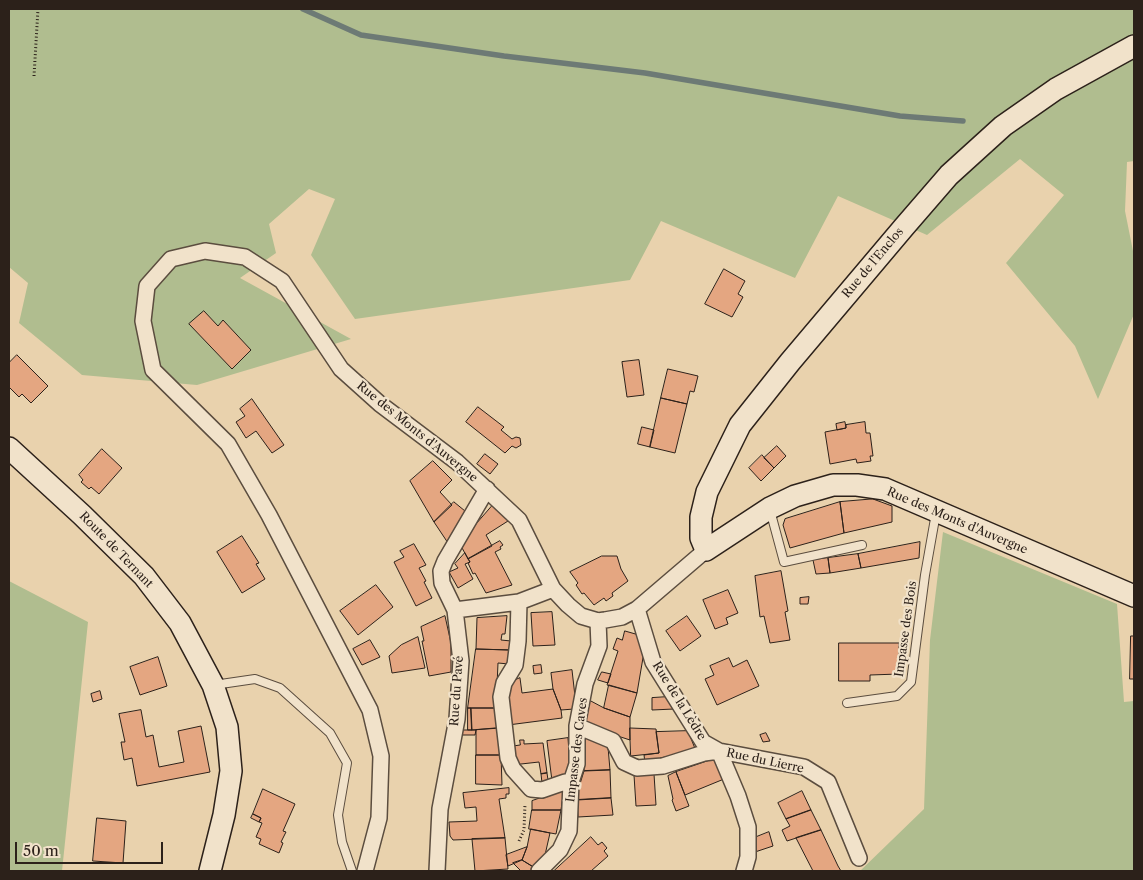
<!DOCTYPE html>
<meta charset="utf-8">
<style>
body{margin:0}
#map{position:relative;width:1143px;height:880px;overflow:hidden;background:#e9d2ad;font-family:"Libre Caslon Text",serif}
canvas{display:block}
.frame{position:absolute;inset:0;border:10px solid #2c211a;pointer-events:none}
.scale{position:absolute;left:15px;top:842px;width:148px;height:22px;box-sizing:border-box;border:2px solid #2c211a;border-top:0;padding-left:6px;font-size:15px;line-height:18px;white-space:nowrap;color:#2c211a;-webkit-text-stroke:4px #f1e2ca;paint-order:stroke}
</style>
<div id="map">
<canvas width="1143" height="880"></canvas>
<div class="frame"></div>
<div class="scale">50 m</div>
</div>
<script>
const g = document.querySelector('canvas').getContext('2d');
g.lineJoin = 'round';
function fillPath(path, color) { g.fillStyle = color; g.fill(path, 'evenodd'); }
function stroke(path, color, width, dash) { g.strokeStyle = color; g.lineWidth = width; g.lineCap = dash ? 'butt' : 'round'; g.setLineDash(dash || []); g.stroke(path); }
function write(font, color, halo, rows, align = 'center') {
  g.font = font + ' "Libre Caslon Text",serif'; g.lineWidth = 4.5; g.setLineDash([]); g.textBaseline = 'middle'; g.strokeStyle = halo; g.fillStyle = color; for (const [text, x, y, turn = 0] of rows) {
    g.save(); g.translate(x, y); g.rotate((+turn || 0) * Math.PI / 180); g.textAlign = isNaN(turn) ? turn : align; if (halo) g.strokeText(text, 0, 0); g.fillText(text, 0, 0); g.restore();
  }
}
const green = new Path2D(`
 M9,9H1134V161L1127,162L1125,211L1134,256V314L1098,399L1075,346L1006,263L1064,195L1020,159L927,235L838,196L795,278L661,221L630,280L355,319L311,255L335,199L309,189L269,224L276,253L240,278L351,339L197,385L82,375L19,323L28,283L9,267Z
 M943,532L1117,604L1124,702L1134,701V871H860L924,809L930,640Z
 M9,581L88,622L62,871H9Z`);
const stream = new Path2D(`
 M303,9L361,35L504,56L645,73L900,116L963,121`);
const building = new Path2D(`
 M724,269L745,281L738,294L743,297L732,317L705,304Z
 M204,311L218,326L223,320L251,350L232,369L189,324Z
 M17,355L48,386L31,403L22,394L19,397L9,387V363Z
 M639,360L644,395L627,397L622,362Z
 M668,369L698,376L694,392L690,391L687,404L661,398Z
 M661,398L687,404L675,453L650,447Z
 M252,399L284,445L272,453L256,431L246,438L236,422L245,416L240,409Z
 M478,407L504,427L501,430L512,439L516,437L520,438L521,445L516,448L512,446L505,453L466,422Z
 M845,422L846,428L837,430L836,424Z
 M865,422L866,433H870L873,456H870L871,461L857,463L856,459L830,464L825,432L846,428V425Z
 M642,427L654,430L650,447L638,444Z
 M777,446L786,456L774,468L764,458Z
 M102,449L122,468L99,494L91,487L89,489L81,482L83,480L79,475Z
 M485,454L498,464L490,474L477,464Z
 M762,455L774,468L761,481L749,468Z
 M433,461L452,480L440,492L452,505L434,522L410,481Z
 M873,499L892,506V522L844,533L840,502Z
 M454,502L465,511L448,543L434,522Z
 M840,502L844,533L790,548L783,525L785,519Z
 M493,505L508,521L486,535L492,546L468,559L461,546L476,524Z
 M242,536L259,563L256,564L265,579L242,593L217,552Z
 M500,541L503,545L500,547L501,549L495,552L512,585L486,593L475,573L473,574L468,563L470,562L468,559Z
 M920,542L919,558L861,568L858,554Z
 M414,544L426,565L419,568L426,581L424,582L432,598L416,606L394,562L404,557L400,551Z
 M465,553L470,562L465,564L473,579L458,588L449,572L458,568L455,564Z
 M858,554L861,568L830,573L828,558Z
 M602,556H617L621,569L628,581L612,593L613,596L606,601L604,598L594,605L584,593L582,594L576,585L578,583L570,572Z
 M828,558L830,573L816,574L813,560Z
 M781,571L788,611L785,612L790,640L770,643L764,616L760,617L755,576Z
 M376,585L393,607L358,635L340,611Z
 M728,590L738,613L726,618L728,624L715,629L703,600Z
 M809,597L808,604H800V598Z
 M552,612L555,645L533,646L531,613Z
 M445,616L451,643V672L429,676L422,641H424L421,627Z
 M507,616L505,634H502L501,640L511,641L510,650L476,649L477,618Z
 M687,616L701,636L680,651L666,631Z
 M625,631L639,635L645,646L637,693L607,685L618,651L613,649L617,638L622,640Z
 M1131,636H1134V679H1130Z
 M418,637L425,668L392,673L389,656L401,645Z
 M370,640L380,657L362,665L353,649Z
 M839,643H899V674L870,675V681H839Z
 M476,649L510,650L509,664L498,663L496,708H468Z
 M158,657L167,686L140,695L130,667Z
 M729,658L733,667L747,660L759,686L717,705L705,679L714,675L710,666Z
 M541,665L542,673L534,674L533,666Z
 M572,670L576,705L574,709L561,710L553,689L551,673Z
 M602,672L611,674L608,683L598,680Z
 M520,678L522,693L553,689L561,710L562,718L508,725L509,683Z
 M609,685L637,693L630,717L604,708Z
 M100,691L102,699L93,702L91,694Z
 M667,697L674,709L652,710V698Z
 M589,700L604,708L630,717V740L593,728L586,724Z
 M468,708H471L472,730H468Z
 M471,708H496L500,728L472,730Z
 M141,710L146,737L153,735L159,767L184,762L178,731L201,726L210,772L137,786L132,758L124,760L121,742H125L119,714Z
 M500,728L501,755H476V730Z
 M630,728L656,729L659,753L631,756Z
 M463,730H476L475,735H462Z
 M688,731L696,751L660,758V761L645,763L644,755L659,753L656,732Z
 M766,733L770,741L763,742L760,735Z
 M586,737L608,747L610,770L584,771L583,738Z
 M568,738L570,767L567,773L552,781L547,741Z
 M520,740H524V744L543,743L547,773L541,774L539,762L512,765L513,746L520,745Z
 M476,755H501L502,785L476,784Z
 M717,758L724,779L685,795L676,772Z
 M610,770L611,798L577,800L579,787L584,771Z
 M676,772L689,806L676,811L672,800L673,799L668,776Z
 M547,773L548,780L542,783L541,774Z
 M654,774L656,805L636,806L634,775Z
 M509,788V794H506V798L499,799L505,838L453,840L450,836L449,822L477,821L476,807L465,808L463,793Z
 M263,789L295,804L283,831L286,832L281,842L283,843L279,853L259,844L261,839L256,837L262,823L259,822L261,818L253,814Z
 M564,790L561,810H532V801Z
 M802,791L811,810L786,819L778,803Z
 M611,798L613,815L578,817L577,800Z
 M532,810H561L556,834L529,829Z
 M811,810L821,830L787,841L782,830L790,826L786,819Z
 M253,814L261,818L259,822L251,818Z
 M97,818L126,821L123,863L93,861Z
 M531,829L550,833L545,855L535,868L522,860L527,847Z
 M821,830L838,866L841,871H813L796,838Z
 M769,832L773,846L755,852L754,838Z
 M591,837L598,845L602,842L607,848L604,851L608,856L591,871H554Z
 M505,838L508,869L475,871L472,839Z
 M527,847L522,860L508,866L506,855Z
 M522,860L535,868L532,871H521L513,863Z`);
const path = new Path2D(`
 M34,76L38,9
 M519,841L524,830L525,804`);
const lane = new Path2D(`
 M770,510L784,562L862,545
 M214,685L255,679L280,688L330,733L347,763L338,815L342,842L352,871
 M847,703L897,696L911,682L925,575L936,513`);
const street = new Path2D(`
 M519,602L518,641L515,665L504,683L501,697L508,758L513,769L531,789L542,790L565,782H571
 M637,609L653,662L703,742L719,751L738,796L748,827V857L744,871
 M455,610L519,602L553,589
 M577,726L613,741L624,762L637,768L663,766L704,753L719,751L804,767L828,782L859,858
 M365,871L379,818L381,756L370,710L269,515L228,444L153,370L143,321L147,286L171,259L205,251L245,257L282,281L341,369L380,404L457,462L519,520L553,589L568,605L581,616L598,621L605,620L622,617L637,609L706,550
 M437,871L440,809L457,719L461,661L455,610L442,583L441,571L445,561L487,489
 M539,871L560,850L569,831L571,782L577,764V726L585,684L599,646L598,621`);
const secondary = new Path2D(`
 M1134,46L1056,89L1003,126L949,175L904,227L790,362L740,425L707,492L701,517V538L706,550L770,508L795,496L833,485H857L885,489L1134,596
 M9,448L82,515L144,576L180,623L213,685L227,727L231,771L224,815L210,871`);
const streetNames = [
 ["Rue de l'Enclos",873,263,-50],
 ["Rue des Monts d'Auvergne",417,432,39],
 ["Rue des Monts d'Auvergne",957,521,23],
 ["Route de Ternant",116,550,46],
 ["Impasse des Bois",906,629,-82],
 ["Rue du Pavé",457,691,-86],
 ["Rue de la Lèdre",679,701,58],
 ["Impasse des Caves",577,750,-83],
 ["Rue du Lierre",765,761,12]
];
fillPath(green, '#b0bd8f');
stroke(stream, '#6d7a75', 5.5);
fillPath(building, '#e4a681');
stroke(building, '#2c211a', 1);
stroke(lane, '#5b4d3f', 10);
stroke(street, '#5b4d3f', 18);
stroke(secondary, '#2c211a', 24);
stroke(path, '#2c211a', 3, [1, 2.5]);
stroke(lane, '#f1e2ca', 8);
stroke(street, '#f1e2ca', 15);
stroke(secondary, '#f1e2ca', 21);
write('12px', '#2c211a', '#f1e2ca', streetNames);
</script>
